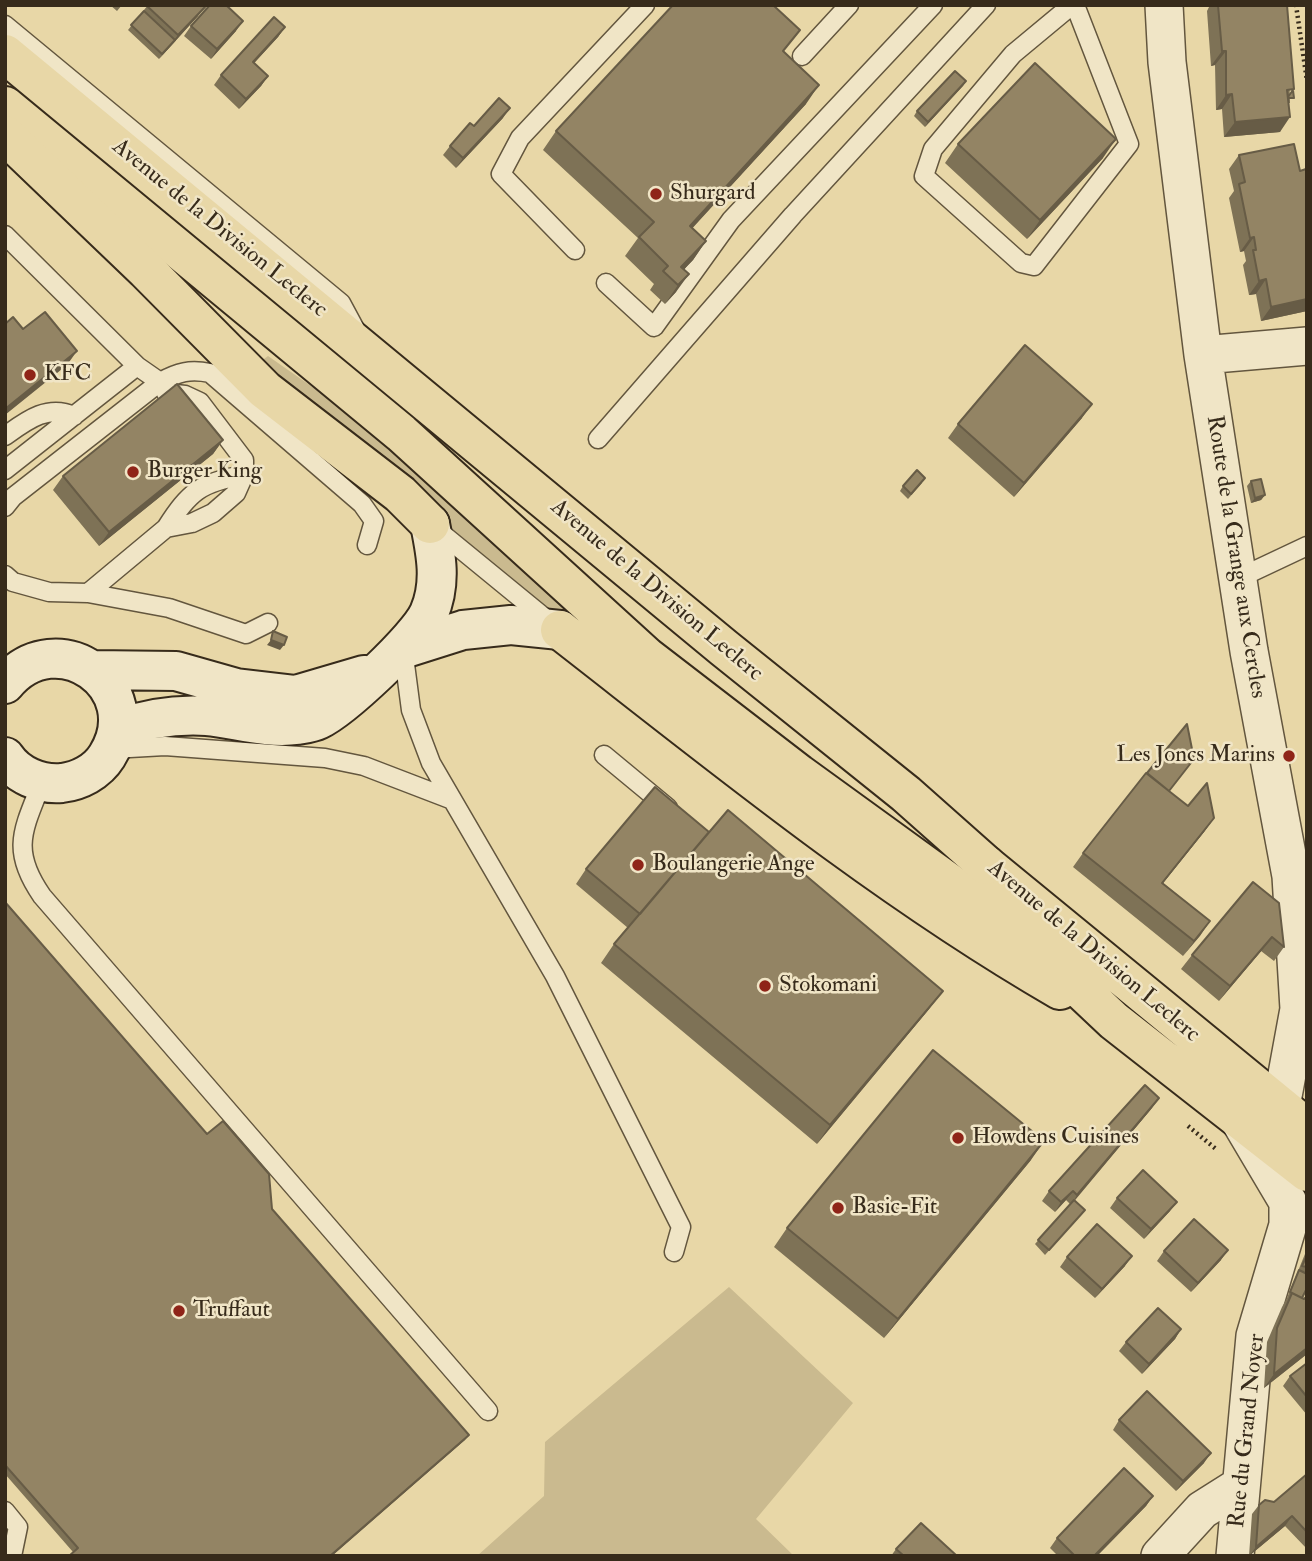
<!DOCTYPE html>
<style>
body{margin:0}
#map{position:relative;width:1312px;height:1561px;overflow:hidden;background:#e8d7a7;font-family:"IM FELL Double Pica",serif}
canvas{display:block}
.frame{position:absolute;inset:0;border:7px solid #372b1b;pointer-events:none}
</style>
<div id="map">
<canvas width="1312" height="1561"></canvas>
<div class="frame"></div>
</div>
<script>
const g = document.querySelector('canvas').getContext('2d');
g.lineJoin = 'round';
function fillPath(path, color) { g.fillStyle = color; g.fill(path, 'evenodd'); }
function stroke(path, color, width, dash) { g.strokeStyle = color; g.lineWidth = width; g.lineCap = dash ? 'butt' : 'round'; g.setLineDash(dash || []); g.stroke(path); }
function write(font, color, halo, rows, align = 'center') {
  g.font = font + ' "IM FELL Double Pica",serif'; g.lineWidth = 5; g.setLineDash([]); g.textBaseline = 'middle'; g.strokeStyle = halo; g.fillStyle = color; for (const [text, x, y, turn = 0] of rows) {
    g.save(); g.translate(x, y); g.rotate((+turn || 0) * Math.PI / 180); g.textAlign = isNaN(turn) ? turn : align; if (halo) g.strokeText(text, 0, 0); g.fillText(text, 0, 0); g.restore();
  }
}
const green = new Path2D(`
 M268,356L390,441L676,713L438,519L260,362Z
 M729,1287L853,1403L756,1519L794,1556H477L544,1496L545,1442Z`);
const path = new Path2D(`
 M1296,5L1307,81
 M1188,1126L1216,1149`);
const lane = new Path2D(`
 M1072,5L1013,54L933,149L924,176L1021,263L1034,266L1129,144L1075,5
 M5,25L341,303L355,329
 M802,56L849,5
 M5,235L137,366L160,382
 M575,250L501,174L520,138L645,5
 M606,283L654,327L731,220L933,5
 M5,436C26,421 47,404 74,416
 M598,439L793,215L986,5
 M5,470L137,366
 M5,507L13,497L160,382C178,372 190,369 210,373L362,504L374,521L367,545
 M166,528C189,492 201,482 244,475
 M435,528L551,623
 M5,575L13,582L49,592L88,593L169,608L246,634L268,623
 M1237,579L1307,546
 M88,593L166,528L192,523L213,513L236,493L244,475V460L200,402L185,395L166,393
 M403,649L411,710L431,763L555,976L681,1227L674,1252
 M112,749L165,746L325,758L364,766L450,799
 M604,755L668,808
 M42,782C23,830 10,850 42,896L488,1411
 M5,1511L18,1527L12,1556`);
const street = new Path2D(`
 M1164,5L1167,62L1203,355L1249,651L1291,876L1299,1009L1281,1107
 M1203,355L1307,346
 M1160,1556L1202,1510L1240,1486
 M1235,1556L1255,1336L1288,1225V1202L1240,1121`);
const secondary = new Path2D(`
 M403,649L463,630L511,625L560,630
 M92,670L176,671L236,688L296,695L364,675
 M5,684C57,621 150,687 107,756C97,772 79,781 62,783C40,785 17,775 5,757
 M118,729C148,718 175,714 207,716C237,719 266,729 297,725C303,724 312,723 318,720C343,708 418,638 429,613C442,583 436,554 430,524`);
const primary = new Path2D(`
 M5,106L401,433L647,657L799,774L1028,940L1114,1021L1307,1172
 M560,630C722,756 882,887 1060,990
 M986,865L1307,1128`);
const highway = new Path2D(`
 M5,54L724,648L906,794L986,865
 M5,135L146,270L265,390L400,494L430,524`);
const wall = new Path2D(`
 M110,5H122L117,11Z
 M148,5L198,16L159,59L128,30Z
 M1210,5H1287L1290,103H1289L1280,132L1224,137L1222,109L1216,110L1215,65L1211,66L1207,11Z
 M191,26L236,31L211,59L184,36Z
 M285,27L278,37L254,63L268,76L261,86L239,109L214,85L221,75Z
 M784,52L806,104L692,228L706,241L693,260L684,269L676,292L665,304L650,290L654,284L625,256L638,238L543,150L556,131Z
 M966,81L925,127L914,116L917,111Z
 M503,118L456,168L443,155L450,146L474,126Z
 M958,144L1103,158L1027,239L945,163Z
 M1239,155L1300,171L1307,174V311L1261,321L1256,294L1249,295L1243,265L1246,261L1244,251L1240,252L1229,198L1234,191L1229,169Z
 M1082,418L1014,497L948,438L958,424Z
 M223,440L213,454L99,546L53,490L63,476Z
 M1251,481L1265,495L1261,500L1251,503L1247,486Z
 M922,483L908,499L900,491L903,486Z
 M1169,791L1188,806L1214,818L1204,832L1163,883L1210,921L1183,956L1073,867L1083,853Z
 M709,832L929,1009L817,1144L601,963L614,944L628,928L576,884L586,869Z
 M5,902L272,1209L465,1440L73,1552L5,1474Z
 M1279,903L1284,947L1274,961L1261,951L1219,1001L1181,969L1192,955Z
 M1152,1108L1074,1200L1085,1210L1045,1255L1035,1244L1070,1204L1066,1200L1055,1212L1042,1201L1049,1191Z
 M1031,1160L884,1338L774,1247L787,1228Z
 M1117,1198L1170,1211L1144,1239L1110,1208Z
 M1307,1249V1288L1302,1298L1307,1354L1264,1388L1267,1342L1282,1307L1287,1298Z
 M1164,1251L1221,1260L1191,1292L1157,1261Z
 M1067,1257L1125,1266L1095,1298L1060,1267Z
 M1181,1329L1175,1339L1142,1374L1119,1351L1126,1342Z
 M1307,1363V1415L1283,1386L1290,1376Z
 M1119,1420L1204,1463L1176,1491L1113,1430Z
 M1307,1474V1549L1285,1526L1249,1556L1252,1514L1259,1505L1274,1502Z
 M1153,1496L1146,1506L1097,1556H1058L1050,1548L1057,1538Z
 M896,1549L957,1556H891Z`);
const shadedWall = new Path2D(`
 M205,7L198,16L159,59L178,35Z
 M243,21L236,31L211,59L217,49Z
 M285,27L278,37L246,72L253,62Z
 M1222,51H1226L1215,65L1211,66Z
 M268,76L261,86L239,109L246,99Z
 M966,81L963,86L925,127L928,122Z
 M819,85L806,104L677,245L690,226Z
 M1232,94L1222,109L1216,110L1226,95Z
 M510,108L503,118L456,168L463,158Z
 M1290,117L1280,132L1224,137L1235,122Z
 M1116,139L1103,158L1027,239L1040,220Z
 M1254,237L1244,251L1240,252L1250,238Z
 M706,241L693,260L673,281L681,267Z
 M689,274L676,292L665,304L678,285Z
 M1266,279L1256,294L1249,295L1259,281Z
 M1307,299V311L1261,321L1271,307Z
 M77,351L67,365L5,415V409Z
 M1092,404L1082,418L1014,497L1024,483Z
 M223,440L213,454L99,546L109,532Z
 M1265,495L1261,500L1251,503L1255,498Z
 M271,640L284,645L280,650L267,645Z
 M1214,818L1204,832L1152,897L1162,883Z
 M1210,921L1200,936L1183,956L1194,941Z
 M1272,937L1261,951L1219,1001L1230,986Z
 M943,991L929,1009L817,1144L830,1125Z
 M1159,1098L1152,1108L1071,1205L1077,1195Z
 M1044,1141L1031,1160L884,1338L898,1319Z
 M1073,1191L1066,1200L1055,1212L1061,1202Z
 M1177,1202L1170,1211L1144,1239L1151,1229Z
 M1228,1250L1221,1260L1191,1292L1198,1283Z
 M1132,1256L1125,1266L1095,1298L1102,1289Z
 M1181,1329L1175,1339L1142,1374L1149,1364Z
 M1307,1348V1354L1264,1388L1274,1374Z
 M469,1435L465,1440L332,1556H330Z
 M1211,1453L1204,1463L1176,1491L1183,1481Z
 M1153,1496L1146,1506L1097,1556H1094Z
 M1292,1516L1285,1526L1249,1556L1256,1547Z`);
const building = new Path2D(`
 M148,5H204L205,7L178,35L147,6Z
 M210,5H226L243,21L217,49L191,26Z
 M673,5H773L800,30L783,51L819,85L690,226L706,241L681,267L689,274L678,285L663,271L668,266L639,237L654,222L556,131Z
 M1218,5H1287L1294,89L1287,90L1290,117L1235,122L1232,94L1226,95V51H1222Z
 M144,11L175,40L162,54L131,25Z
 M274,17L285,27L253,62L268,76L246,99L221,75Z
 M1035,63L1116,139L1040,220L958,144Z
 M955,71L966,81L928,122L917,111Z
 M1293,90L1294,98H1288V97Z
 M499,98L510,108L463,158L450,146L470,123L474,126Z
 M1294,144L1300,171L1306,169L1307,174V299L1271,307L1266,279L1259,281L1253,250H1256L1254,237L1250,238L1239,184L1245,182L1239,155Z
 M45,312L77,351L5,409V324L13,317L23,329Z
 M1025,345L1092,404L1024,483L958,424Z
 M177,384L223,440L109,532L63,476Z
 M917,470L925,478L911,494L903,486Z
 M1261,479L1265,495L1255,498L1251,481Z
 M273,631L287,637L284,645L271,640Z
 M1187,724L1194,759L1169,791L1147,773Z
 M1146,773L1188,806L1207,783L1214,818L1162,883L1210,921L1194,941L1083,853Z
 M655,787L709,832L640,914L586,869Z
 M728,810L943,991L830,1125L614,944Z
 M1253,882L1279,903L1284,947L1272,937L1230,986L1192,955Z
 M5,902L207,1134L223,1121L269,1174L272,1209L469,1435L330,1556H69L78,1548L5,1465Z
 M933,1050L1044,1141L898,1319L787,1228Z
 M1145,1085L1159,1098L1077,1195L1073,1191L1061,1202L1049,1191Z
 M1143,1170L1177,1202L1151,1229L1117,1198Z
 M1074,1200L1085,1210L1049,1250L1038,1240Z
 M1194,1219L1228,1250L1198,1283L1164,1251Z
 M1097,1224L1132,1256L1102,1289L1067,1257Z
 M1307,1255V1267L1302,1266Z
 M1299,1270L1307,1274V1288L1302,1298L1290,1292Z
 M1292,1293L1304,1299L1307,1296V1348L1274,1374L1277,1328Z
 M1158,1308L1181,1329L1149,1364L1126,1342Z
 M1307,1363V1397L1290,1376Z
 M1147,1391L1211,1453L1183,1481L1119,1420Z
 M1124,1468L1153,1496L1094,1556H1075L1057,1538Z
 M1307,1474V1532L1292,1516L1256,1547L1259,1505L1265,1500L1274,1502Z
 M921,1523L957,1556H904L896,1549Z`);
const markers = [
 [656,194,7,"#8f2418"],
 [30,375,7,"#8f2418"],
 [133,472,7,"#8f2418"],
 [1289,756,7,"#8f2418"],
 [638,865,7,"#8f2418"],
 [765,986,7,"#8f2418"],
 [958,1138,7,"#8f2418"],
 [838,1208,7,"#8f2418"],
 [179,1311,7,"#8f2418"]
];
const poiNames = [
 ["Shurgard",670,194],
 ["KFC",44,375],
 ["Burger King",147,472],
 ["Les Joncs Marins",1275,756,"right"],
 ["Boulangerie Ange",652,865],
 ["Stokomani",779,986],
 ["Howdens Cuisines",972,1138],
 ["Basic-Fit",852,1208],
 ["Truffaut",193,1311]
];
const streetNames = [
 ["Avenue de la Division Leclerc",219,229,39],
 ["Route de la Grange aux Cercles",1235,557,81],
 ["Avenue de la Division Leclerc",656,591,40],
 ["Avenue de la Division Leclerc",1093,952,40],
 ["Rue du Grand Noyer",1248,1431,-84]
];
fillPath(green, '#caba8f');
stroke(lane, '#63563e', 21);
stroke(street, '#63563e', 40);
stroke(secondary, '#372b1b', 42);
stroke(primary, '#372b1b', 42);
stroke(highway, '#372b1b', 42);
stroke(path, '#372b1b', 4.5, [2, 3.5]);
stroke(lane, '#f0e5c6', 18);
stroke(street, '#f0e5c6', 37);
stroke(secondary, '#f0e5c6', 38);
stroke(primary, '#e8d7a7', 38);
stroke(highway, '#e8d7a7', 38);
fillPath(wall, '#7e7256');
fillPath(shadedWall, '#675c46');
fillPath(building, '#938464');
stroke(building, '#675c46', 2);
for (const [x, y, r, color] of markers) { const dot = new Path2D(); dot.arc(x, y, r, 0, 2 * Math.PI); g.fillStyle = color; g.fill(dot); stroke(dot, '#f0e5c6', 2.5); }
write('23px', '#372b1b', '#f0e5c6', poiNames, 'left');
write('23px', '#372b1b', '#f0e5c6', streetNames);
</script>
